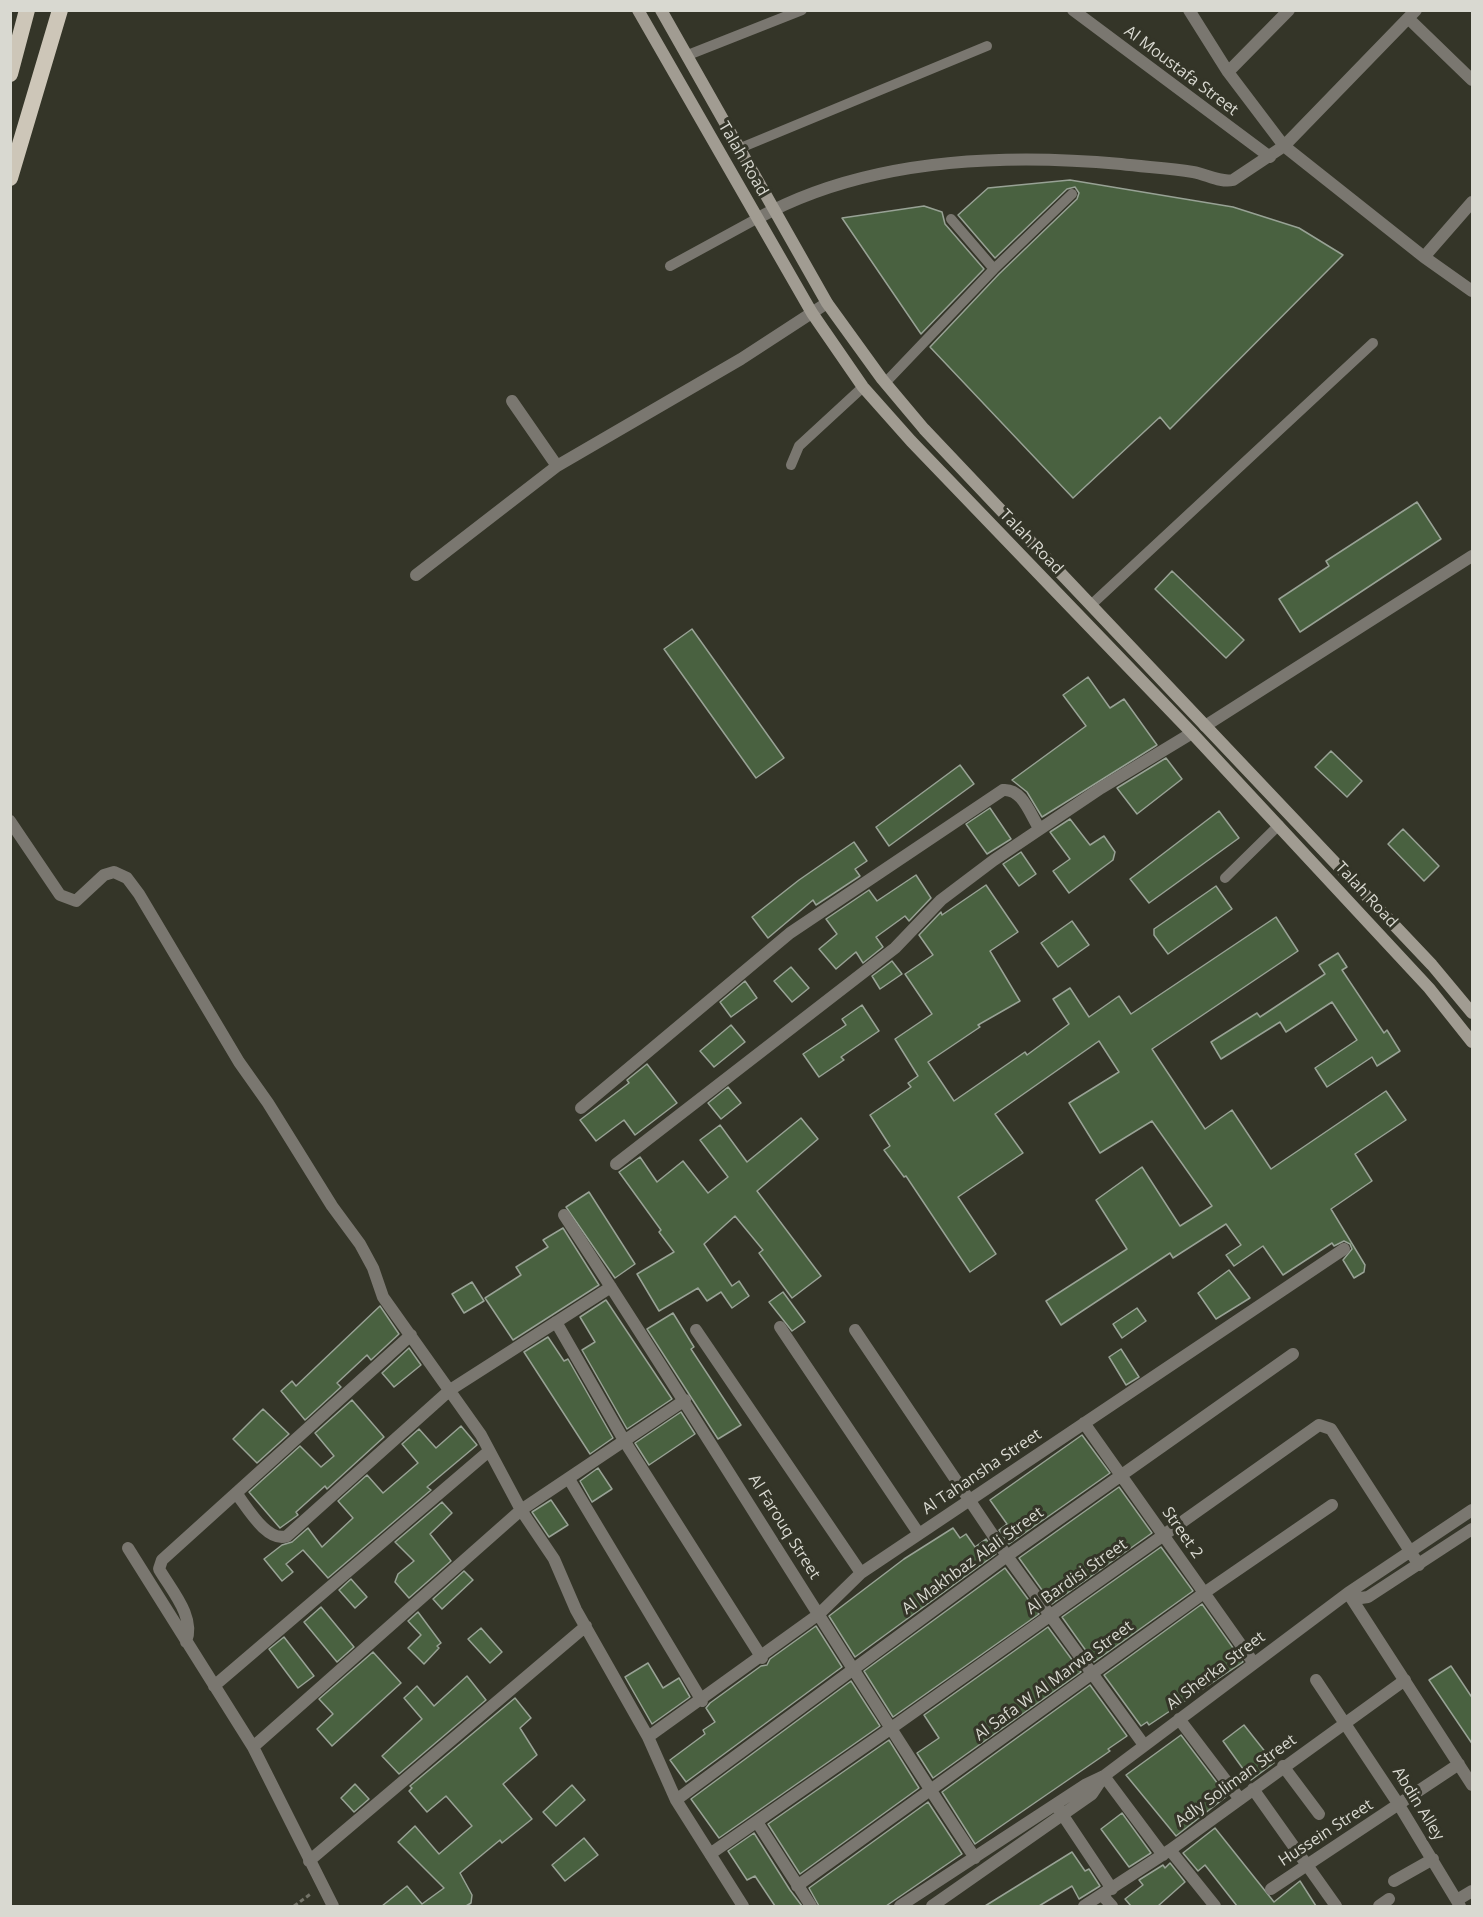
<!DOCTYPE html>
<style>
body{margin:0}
#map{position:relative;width:1483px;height:1917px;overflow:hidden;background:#343528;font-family:"Open Sans",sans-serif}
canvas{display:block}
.frame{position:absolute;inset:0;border:12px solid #d9d9d1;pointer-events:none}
</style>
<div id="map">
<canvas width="1483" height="1917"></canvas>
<div class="frame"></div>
</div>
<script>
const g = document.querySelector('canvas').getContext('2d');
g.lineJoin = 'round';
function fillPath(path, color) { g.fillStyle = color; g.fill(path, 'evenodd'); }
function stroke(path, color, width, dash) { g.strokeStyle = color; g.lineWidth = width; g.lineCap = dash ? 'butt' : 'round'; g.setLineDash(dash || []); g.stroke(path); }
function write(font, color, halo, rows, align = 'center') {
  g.font = font + ' "Open Sans",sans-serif'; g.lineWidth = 6; g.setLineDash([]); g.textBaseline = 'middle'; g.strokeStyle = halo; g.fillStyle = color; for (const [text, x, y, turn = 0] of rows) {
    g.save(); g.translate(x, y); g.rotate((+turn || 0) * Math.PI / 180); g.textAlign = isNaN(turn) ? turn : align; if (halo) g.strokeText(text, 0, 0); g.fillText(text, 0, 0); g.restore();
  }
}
const building = new Path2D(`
 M1070,180L1233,207L1299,228L1343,255L1170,429L1160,417L1073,498L930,347L999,274L1077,199L1079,193L1075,187L1067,189L995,258L958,215L988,188Z
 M924,206L942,212L945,224L984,269L921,334L842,218Z
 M1417,502L1441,539L1300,632L1279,599L1329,566L1326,561Z
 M1172,571L1244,640L1226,658L1155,589Z
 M692,629L784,758L756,778L664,649Z
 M1088,677L1110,708L1124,699L1157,745L1042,817L1027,792L1012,780L1086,726L1063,695Z
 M1331,751L1362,781L1347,797L1315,767Z
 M1166,758L1182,779L1137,814L1117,788Z
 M960,765L974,784L889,846L876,827Z
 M990,808L1011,839L987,854L966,824Z
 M1219,811L1239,838L1149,903L1130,879Z
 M1070,819L1090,845L1104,836L1115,852L1113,860L1069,893L1053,871L1070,859L1050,832Z
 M1403,829L1439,866L1424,881L1388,844Z
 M854,842L867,861L855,869L860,876L816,905L813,900L768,938L752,917L799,880Z
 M1021,852L1036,874L1019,886L1003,864Z
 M916,875L931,898L909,921L905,916L876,937L883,947L863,963L856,952L836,969L819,949L837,934L826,919L869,890L877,901Z
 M986,885L1018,932L990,951L1020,1001L978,1025L980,1027L928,1062L954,1101L1025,1052L1027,1055L1069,1024L1053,999L1070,988L1089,1017L1119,996L1131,1014L1276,917L1298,951L1152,1049L1205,1129L1232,1110L1271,1169L1386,1091L1406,1120L1355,1154L1372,1181L1331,1209L1365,1265L1364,1272L1354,1278L1343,1260L1352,1249L1350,1244L1344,1241L1334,1246L1332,1243L1283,1275L1263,1246L1234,1266L1226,1255L1241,1245L1226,1224L1173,1258L1170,1253L1061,1325L1046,1301L1127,1249L1096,1200L1142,1167L1180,1226L1212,1206L1152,1121L1100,1153L1069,1103L1119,1072L1099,1041L995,1114L1023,1153L958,1197L996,1254L970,1272L906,1176L904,1177L884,1150L890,1146L870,1115L911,1087L908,1083L918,1076L895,1039L932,1014L905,974L933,955L919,935L941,912L942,915Z
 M1216,886L1232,909L1168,954L1154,935V929Z
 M1072,921L1089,945L1058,967L1041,943Z
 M1338,953L1347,967L1342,970L1384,1033L1387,1030L1400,1051L1377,1066L1372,1057L1327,1087L1315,1068L1357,1040L1332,1002L1286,1032L1280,1022L1221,1059L1211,1042L1257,1013L1260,1017L1325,974L1319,965Z
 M892,961L902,974L880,989L872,976Z
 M791,967L809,988L792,1002L774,981Z
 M745,981L757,998L731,1017L720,1002Z
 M862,1005L879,1031L841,1057L844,1060L819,1077L803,1054L846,1025L842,1019Z
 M731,1025L745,1042L714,1067L700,1051Z
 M647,1064L677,1103L635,1135L624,1120L596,1141L580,1120L629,1083L627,1080Z
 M728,1087L741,1103L721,1119L708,1103Z
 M801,1118L818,1139L757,1191L821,1276L792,1298L759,1253L763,1250L735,1216L704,1244L732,1286L739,1281L749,1296L732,1308L721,1292L707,1301L698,1288L659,1311L637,1274L674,1252L659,1232L661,1230L619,1172L640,1157L657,1182L683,1161L708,1193L728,1177L700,1140L720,1125L747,1162Z
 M589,1192L635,1264L615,1278L566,1207Z
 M563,1228L599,1285L513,1340L485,1298L521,1275L516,1267L548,1247L543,1240Z
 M1229,1270L1250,1298L1216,1319L1198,1293Z
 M472,1282L484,1301L464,1313L452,1294Z
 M783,1292L805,1322L792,1331L769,1302Z
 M606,1300L672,1399L627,1429L582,1350L595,1342L580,1317Z
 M380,1306L399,1334L371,1360L367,1355L337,1383L341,1387L305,1420L281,1391L292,1381L296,1386Z
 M1137,1308L1146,1321L1122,1338L1113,1324Z
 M673,1313L694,1347L691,1349L741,1425L718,1439L647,1329Z
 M548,1337L564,1361L568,1359L613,1438L590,1454L524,1352Z
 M409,1348L421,1365L394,1387L382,1373Z
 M1121,1349L1139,1377L1126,1385L1109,1357Z
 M352,1400L384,1437L327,1489L325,1486L296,1512L298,1515L280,1528L249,1492L300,1446L321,1467L334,1456L315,1433Z
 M263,1409L289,1434L257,1463L233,1439Z
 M681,1412L695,1434L649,1465L635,1443Z
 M461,1426L477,1445L427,1487L431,1490L328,1578L303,1550L286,1564L293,1572L282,1581L264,1559L282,1545L292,1542L308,1528L322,1547L353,1518L338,1501L367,1475L383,1493L418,1463L402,1444L419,1429L436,1448Z
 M1082,1435L1110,1473L1009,1544L999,1530L1007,1524L990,1500Z
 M598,1468L612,1489L592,1502L580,1481Z
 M1119,1487L1152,1533L1052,1604L1019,1558Z
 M551,1500L568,1525L549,1537L532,1512Z
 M442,1502L452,1513L430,1534L451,1561L409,1598L395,1582L398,1574L414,1561L395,1542Z
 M953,1528L960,1538L966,1534L975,1547L986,1539L996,1554L855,1657L829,1616L904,1559Z
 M1161,1547L1193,1591L1094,1662L1062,1617Z
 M1005,1568L1039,1614L893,1717L864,1671Z
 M464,1571L473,1580L442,1609L433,1599Z
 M351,1579L367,1597L355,1608L339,1590Z
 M1202,1604L1243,1662L1149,1725L1147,1722L1141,1726L1104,1675Z
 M321,1607L354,1647L337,1662L304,1622Z
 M418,1612L441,1643L437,1646L439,1648L424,1664L408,1648L421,1635L408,1621Z
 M816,1626L842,1667L686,1782L670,1760L705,1734L703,1730L715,1722L706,1708L710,1703L761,1666L767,1665L770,1659Z
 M1048,1627L1081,1672L933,1778L917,1753L939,1738L924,1715Z
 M481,1628L502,1652L490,1663L468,1639Z
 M284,1637L314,1676L298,1688L269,1649Z
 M373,1652L401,1683L332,1746L317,1729L333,1714L319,1699Z
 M648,1663L663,1688L679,1678L690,1697L652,1724L625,1677Z
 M1451,1666L1473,1699V1745L1429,1680Z
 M467,1676L486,1700L399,1774L382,1756L422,1719L404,1698L417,1686L434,1706Z
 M851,1681L880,1726L719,1838L691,1799Z
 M1090,1685L1127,1736L1108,1749L1110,1751L975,1844L942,1792Z
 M515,1698L531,1718L520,1728L537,1755L503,1784L532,1819L502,1843L500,1840L460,1873L472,1895L471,1903L466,1906H382L407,1886L422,1904L444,1888L398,1842L415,1826L439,1854L472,1826L446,1796L427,1812L409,1791L412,1788L410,1786Z
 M1244,1725L1274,1763L1251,1780L1223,1741Z
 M1181,1735L1227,1796L1176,1836L1126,1775Z
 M889,1740L919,1788L800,1874L768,1824Z
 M355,1784L369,1799L354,1812L341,1798Z
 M572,1785L585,1800L556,1826L543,1812Z
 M928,1802L962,1854L886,1906H819L809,1888Z
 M1122,1813L1151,1853L1129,1867L1101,1829Z
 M1215,1828L1274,1902L1300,1881L1316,1906H1237L1205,1865L1198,1871L1183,1853Z
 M754,1833L790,1890L802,1906H775L755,1876L747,1880L728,1851Z
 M584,1838L598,1855L565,1881L552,1865Z
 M1072,1852L1085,1871L1089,1869L1100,1886L1079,1899L1072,1886L1039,1906H985Z
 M1170,1863L1185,1882L1158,1906H1131L1125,1899L1143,1885L1139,1880L1163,1865L1165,1868Z`);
const path = new Path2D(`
 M294,1906L312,1893`);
const service = new Path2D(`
 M688,55L802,10
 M738,149L987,46
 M951,219L994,269
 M670,266L758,218
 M885,383L994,269L1072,194
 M791,465L799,446L863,387
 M1091,605L1373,343
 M1225,878L1279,825`);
const minor = new Path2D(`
 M1073,10L1270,157
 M1189,10L1228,72L1284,146L1424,257L1472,291
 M1409,19L1472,80
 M1228,72L1289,10
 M758,218C865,159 1002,153 1121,164C1145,167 1169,168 1193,172C1206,174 1220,183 1233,180L1284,146L1416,10
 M1424,257L1472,202
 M512,401L557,466
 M416,575L557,466L741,359L827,303
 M1205,726L1472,556
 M10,821L60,895L76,901L104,875L114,872L127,878L139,894L239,1062L268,1103L332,1206L360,1244L373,1268L383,1297L481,1435L521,1510L554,1559L576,1610L648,1737L676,1800L743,1906
 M581,1108L790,933L1003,790C1022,788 1030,814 1039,828
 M616,1164L895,948L941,900L994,860L1101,788L1192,733
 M564,1215C704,1428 835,1646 975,1858
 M556,1322L625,1442L762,1658
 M780,1327L919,1534
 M696,1330L861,1573
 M855,1330L1007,1556L1144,1745
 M1084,1423L1253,1662
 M569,1479L702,1701
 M236,1493C247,1507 267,1543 287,1536L450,1390L611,1287
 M128,1548L253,1747L333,1906
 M1348,1593L1472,1785
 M1348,1593L1361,1598L1368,1597L1472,1529
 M186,1642C196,1617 171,1590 159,1569L162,1560L411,1335
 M1316,1680L1399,1805L1460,1906
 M214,1686L489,1451
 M1179,1719L1239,1798
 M648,1737L819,1614L861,1573L1344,1249
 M253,1747L521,1510L685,1400
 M1283,1766L1319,1814
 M1104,1776L1163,1855
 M1253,1789L1336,1906
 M676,1800L1007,1556L1293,1354
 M1058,1808L1112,1889
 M757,1822L811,1906
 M1170,1850L1215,1906
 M710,1854L890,1729L1319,1425L1331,1429L1419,1565
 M309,1861L586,1626
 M1394,1881L1433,1859
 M797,1886L1204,1593L1332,1505
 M1271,1889L1459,1764
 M1102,1895L1112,1906
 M1457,1900L1472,1891
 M900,1906L1085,1785L1104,1776L1348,1593L1472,1510
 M932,1906L1092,1794L1104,1776
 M1084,1906L1170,1850L1405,1680
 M1379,1906L1389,1899`);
const secondary = new Path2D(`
 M638,10L812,313L863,387L911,441L1192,733L1429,988L1472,1042
 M661,10L827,303L882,379L924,429L1432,965L1472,1013`);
const trunk = new Path2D(`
 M10,74L27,10
 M10,178L60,10`);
const streetNames = [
 ["Al Moustafa Street",1181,71,37],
 ["Talah Road",743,159,60],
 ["Talah Road",1031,542,46],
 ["Talah Road",1366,895,47],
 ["Al Tahansha Street",982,1472,-34],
 ["Al Farouq Street",784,1527,58],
 ["Street 2",1182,1533,55],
 ["Al Makhbaz Alali Street",973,1561,-36],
 ["Al Bardisi Street",1077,1577,-35],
 ["Al Sherka Street",1216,1671,-37],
 ["Al Safa W Al Marwa Street",1054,1681,-36],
 ["Adly Soliman Street",1236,1781,-36],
 ["Abdin Alley",1418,1804,58],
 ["Hussein Street",1326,1833,-33]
];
fillPath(building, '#496140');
stroke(building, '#98a295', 1.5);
stroke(path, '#737368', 3, [4.5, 3]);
stroke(service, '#7a7770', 10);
stroke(minor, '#7a7770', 12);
stroke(secondary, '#a19c92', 12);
stroke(trunk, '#cdc6b8', 16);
write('16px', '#d9d9d1', '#343528', streetNames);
</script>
